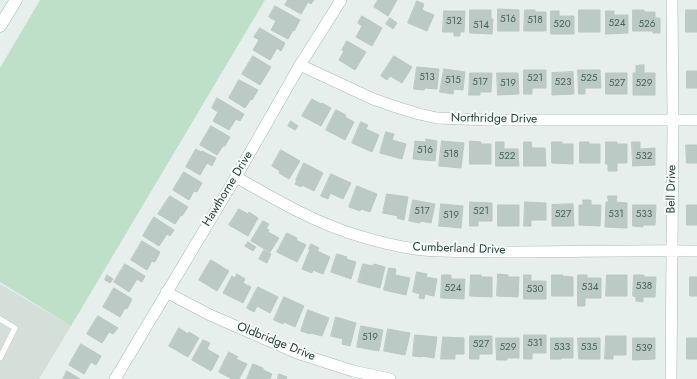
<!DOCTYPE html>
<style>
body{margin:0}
canvas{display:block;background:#e6efeb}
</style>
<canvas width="697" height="379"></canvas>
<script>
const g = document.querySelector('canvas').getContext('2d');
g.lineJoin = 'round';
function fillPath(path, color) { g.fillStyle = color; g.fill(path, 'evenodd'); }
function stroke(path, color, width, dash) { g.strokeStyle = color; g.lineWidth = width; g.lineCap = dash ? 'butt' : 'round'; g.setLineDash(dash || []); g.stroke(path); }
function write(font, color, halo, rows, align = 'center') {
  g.font = font + ' Jost,sans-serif'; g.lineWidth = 4; g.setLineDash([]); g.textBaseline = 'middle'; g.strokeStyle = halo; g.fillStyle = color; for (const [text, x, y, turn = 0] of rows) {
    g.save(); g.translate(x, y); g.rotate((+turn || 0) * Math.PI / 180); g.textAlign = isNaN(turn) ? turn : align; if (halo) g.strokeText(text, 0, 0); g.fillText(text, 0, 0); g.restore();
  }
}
const built = new Path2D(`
 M0,284L71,326L39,379H0Z`);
const green = new Path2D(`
 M40,0H265L71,326L0,282V68Z`);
const building = new Path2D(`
 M288,0H314L311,4L308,2L301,14L285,5Z
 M378,0H397L388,16L374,7Z
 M417,1L424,4L422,10L434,15L427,31L408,23Z
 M275,6L300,20L294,31L293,30L288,39L271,30L276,21L269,17Z
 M498,9L519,10V31H498Z
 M470,10H491V19H493L492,34L470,33Z
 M525,10H535V12H546V31H524Z
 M579,10H600V32H579Z
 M633,10H644V12H655V18H660V33H653V31H633Z
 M686,10H697V32H686Z
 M444,11H465L464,32H460V36H454V32H443Z
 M551,11H559V16H574V34H551Z
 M606,11H614V15H628V33L606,34Z
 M362,16L382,28L372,46L356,37L362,26L358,23Z
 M390,18L397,23L393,29L386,24Z
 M260,28L285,43L281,51L277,48L270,60L253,50L259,40L254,37Z
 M347,41L366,52L355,70L339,60L344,51L342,50Z
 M253,56L271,67L260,85L242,74Z
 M394,56L412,67L402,83L390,76L387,80L381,76Z
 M644,65V73H655V95H633V73H636V66Z
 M417,67L439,69L437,89L425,88L424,90L414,89Z
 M444,69L465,72L463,90L454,89L453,94L440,92Z
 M524,70H546V88H532V94H524Z
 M578,70H600L601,88H585V94H579Z
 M687,71H697V88H687Z
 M573,72L574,94L552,95V73Z
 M470,73H492L491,92H480V95H469Z
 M497,73H518L519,94L498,95Z
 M606,73H627V94H606Z
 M239,80L258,90L252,100L251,99L245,108L229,98Z
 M217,98L244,114L240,121L236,119L229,130L213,121L218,112L212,108Z
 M312,99L321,104L322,103L331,108L321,126L302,116Z
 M336,110L346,115L345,117L354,122L345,140L326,130Z
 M291,121L298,126L295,130L288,126Z
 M361,122L368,125L366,129L379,135L372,152L352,143Z
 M211,126L230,137L225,146H223L217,155L200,145Z
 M386,132L394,134L392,140L406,144L402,159L380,153Z
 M426,139L437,141L435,161L413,159L415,141L426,142Z
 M442,141L464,143L461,168L439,166Z
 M470,141L481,142V144H491V164H470Z
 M496,142H504V149H518L519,166H496Z
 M524,142H531L532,148H545L546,166H524Z
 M552,142H562V144H573V164L552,163Z
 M580,142H589V144H600V163H580Z
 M606,142H617V144H627V163H617V171H608V164H606Z
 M632,142H640V149L655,148V165L633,166Z
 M686,145H697V163H687Z
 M196,149L201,152L202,151L216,158L212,166L207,163L200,175L186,167Z
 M281,150L300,161L289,179L279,173L280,171L272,166Z
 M304,163L323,173L314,191L302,185L301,187L295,184L297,180H296Z
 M184,172L202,183L197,192L194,191L189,200L173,190Z
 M331,174L351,183L343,199L330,193L328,199L321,196Z
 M357,186L377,194L370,212L361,209L360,211L349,207Z
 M387,194L408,197L404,220L397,218L398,216L383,213Z
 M170,196L188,207L182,216L181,215L175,224L158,214Z
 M608,196H617L616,202L627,203V228L605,227L606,202H608Z
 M413,200L435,204L431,223L420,221V223L409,221Z
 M583,200H591V205H601L600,226L579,225V205H583Z
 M470,202L492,203V221H478V226H470Z
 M525,202L546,203V220H531V226H524Z
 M441,204L463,206L461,228L439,226Z
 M573,204L574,226H552V205Z
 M498,205H519V226H498Z
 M633,205H656L655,225H643V227L633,226Z
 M687,205H697V225H687Z
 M239,209L248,214L249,212L258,218L248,236L229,225Z
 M154,217L174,230L170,236L167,234L159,246L143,236Z
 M263,221L269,224L266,229L269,230L268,232L279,238L270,252L251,241Z
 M287,233L297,238L296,240L306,245L297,262L277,252Z
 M142,241L160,252L155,262L152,261L147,270L131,260Z
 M248,242L256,247L253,251L245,246Z
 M311,244L319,248L317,251L330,257L323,274L313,270L312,273L302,269L310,249H309Z
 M264,250L271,254L267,263L259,259Z
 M337,254L347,257L346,259L356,262L351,279L331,272Z
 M211,260L229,271L217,291L199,280Z
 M125,264L145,276L142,282L137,279L129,292L114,282Z
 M363,264L373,266L374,264L385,267L380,288L358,282Z
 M389,268L396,269L395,275L410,278L406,295L384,290Z
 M417,272L427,274L426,277L437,279L434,296L425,294L424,299L419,298L420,294L413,292Z
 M237,274L245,279L243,283L251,287L243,303L223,293L232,276L235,278Z
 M498,274L508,275V277H519L518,297L497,296Z
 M107,275L113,279L110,283L105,280Z
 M442,275H451V279H465L464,299L441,298Z
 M471,275H481V277H492V297L470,296Z
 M524,275H531V281H546V299H524Z
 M552,275H563L562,276L573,277V296H552Z
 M578,275H587V278H601V298H585V306H578Z
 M607,275H627V296H606Z
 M634,275H644V277H656L655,297H643V302L636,301V297L633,296Z
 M690,277H697V296H690Z
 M258,287L278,297L270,313L257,306L254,312L247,308Z
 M114,288L132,299L127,309L125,308L120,317L103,307Z
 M284,297L304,306L295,327L284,322L283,324L274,320Z
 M308,310L329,318L322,336L311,333L310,334L301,331Z
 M98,316L118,328L113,334L109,332L102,343L87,334Z
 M336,317L356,323L350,346L342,344L343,339L331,336Z
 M361,326L383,330L379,351L357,347Z
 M179,328L188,334L189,332L199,338L188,357L169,346Z
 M388,329L410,333L405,355L384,351Z
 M415,335L437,337L434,358L422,356V357L413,356Z
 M524,335H546V353H532V359H524Z
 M470,336H492V354H479V359H470Z
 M606,336H626V355H613V359H605Z
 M443,337L464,338V354H455V359H441Z
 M496,338H519V358H507V360H497Z
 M551,338H573V358H561V359H551Z
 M578,338H600V359H579Z
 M633,338H655V359L633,360Z
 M687,338H697V359H687Z
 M203,340L210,343L207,349L219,356L211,371L192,360Z
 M81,344L101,356L96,365L91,362L84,374L69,365Z
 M229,352L238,357L236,359L247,364L239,379H232L219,372Z
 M253,364L263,368V370L272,374L270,379H247Z
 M67,371L80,379H63Z
 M279,374L287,377L286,379H278Z`);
const service = new Path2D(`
 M0,319L15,328L0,358`);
const minor = new Path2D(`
 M300,65L373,99L396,107L419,114L437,118L486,120H697
 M236,177C275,199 313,222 356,235C375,241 395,246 415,249C446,253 478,251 509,252C572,252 634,250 697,251
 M166,292L210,315L297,353L353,371L390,379
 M115,379L236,177L300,65L341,0
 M671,379L672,251L673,120L672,0`);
const secondary = new Path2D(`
 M0,26L16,0`);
const numberNames = [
 ["516",508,20],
 ["518",535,21],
 ["512",454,22],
 ["524",617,24],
 ["520",562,25],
 ["526",647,25],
 ["514",481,26],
 ["513",427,78],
 ["521",535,79],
 ["525",589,79],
 ["515",453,81],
 ["517",480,83],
 ["523",563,83],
 ["519",508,84],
 ["527",617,84],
 ["529",644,84],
 ["516",425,151],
 ["518",451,155],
 ["522",507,157],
 ["532",644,157],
 ["517",422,212],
 ["521",481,212],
 ["527",563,215],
 ["531",616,215],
 ["533",644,215],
 ["519",451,216],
 ["538",644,287],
 ["534",590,288],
 ["524",453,289],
 ["530",535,290],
 ["519",370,338],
 ["531",535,344],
 ["527",481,345],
 ["529",508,348],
 ["533",562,348],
 ["535",589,348],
 ["539",644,349]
];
const streetNames = [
 ["Northridge Drive",494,119,1],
 ["Hawthorne Drive",228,189,-59],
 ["Bell Drive",672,189,-89],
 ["Cumberland Drive",459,249,2],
 ["Oldbridge Drive",276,342,22]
];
fillPath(built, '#d4dfda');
fillPath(green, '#bfe0c8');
fillPath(building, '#bbcac4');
stroke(building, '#b8c9c2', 1);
stroke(service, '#a8b8b2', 6);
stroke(minor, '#a8b8b2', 12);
stroke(secondary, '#a4bbb3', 13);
stroke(service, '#fff', 5.5);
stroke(minor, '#fff', 11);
stroke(secondary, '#fff', 12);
write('10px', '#4a645c', null, numberNames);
write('12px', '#24423a', '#f7fbf9', streetNames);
</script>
